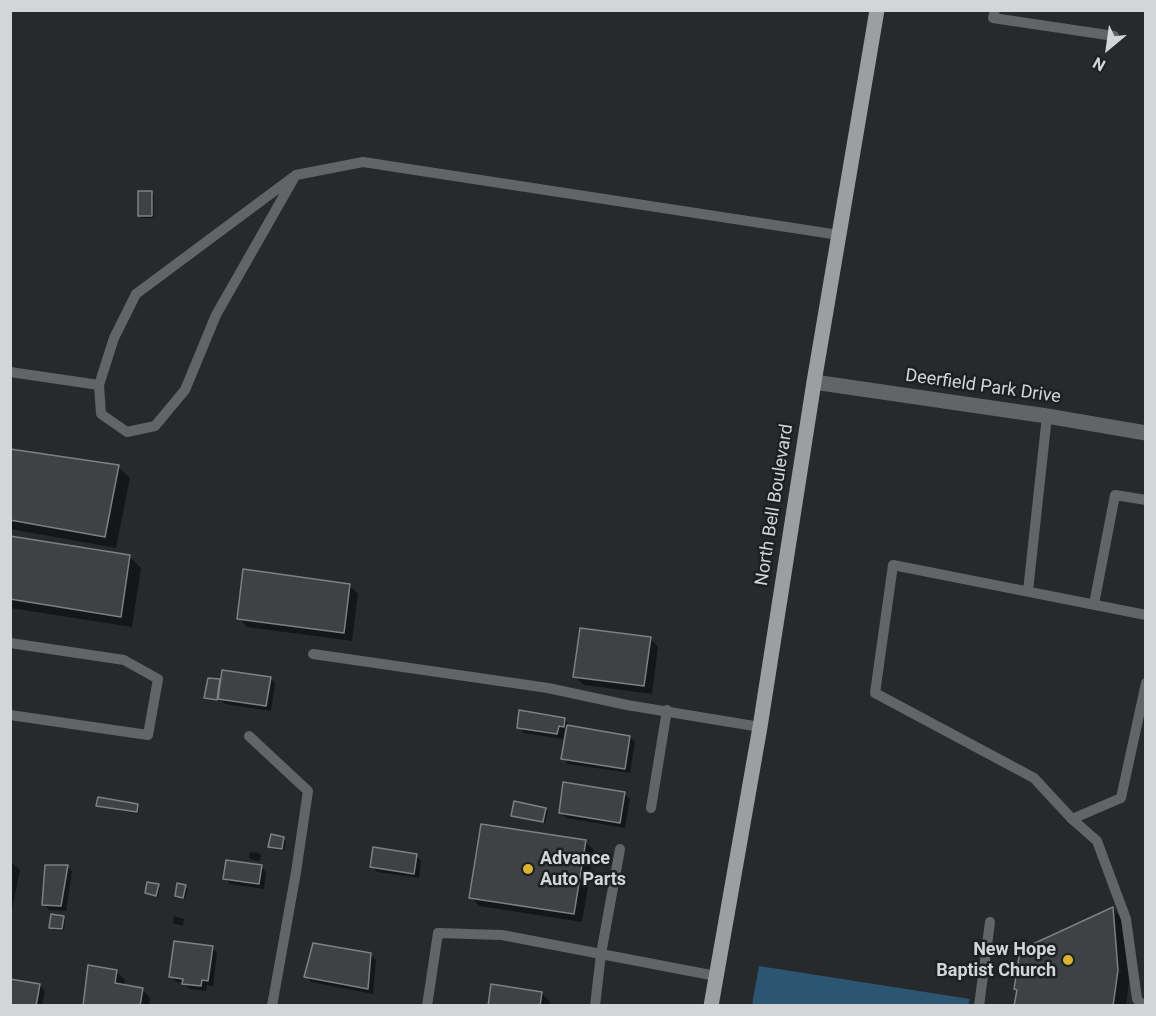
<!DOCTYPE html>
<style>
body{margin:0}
#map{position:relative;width:1156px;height:1016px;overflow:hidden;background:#272a2d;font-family:Roboto,sans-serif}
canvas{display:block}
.frame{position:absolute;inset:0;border:12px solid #d3d5d7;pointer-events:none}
.north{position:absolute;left:1078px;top:18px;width:60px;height:60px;-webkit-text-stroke:4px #1d2023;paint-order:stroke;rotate:209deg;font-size:16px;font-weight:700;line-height:24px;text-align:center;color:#d3d5d7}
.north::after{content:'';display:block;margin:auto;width:21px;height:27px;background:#d3d5d7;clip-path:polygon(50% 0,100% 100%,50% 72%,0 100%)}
</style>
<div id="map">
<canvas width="1156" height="1016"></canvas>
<div class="frame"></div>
<div class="north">N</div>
</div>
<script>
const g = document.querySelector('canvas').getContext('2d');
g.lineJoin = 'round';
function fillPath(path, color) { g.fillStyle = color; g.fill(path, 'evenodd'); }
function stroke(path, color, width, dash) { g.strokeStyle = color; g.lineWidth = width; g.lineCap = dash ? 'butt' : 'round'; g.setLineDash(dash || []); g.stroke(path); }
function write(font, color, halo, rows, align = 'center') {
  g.font = font + ' Roboto,sans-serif'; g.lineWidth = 5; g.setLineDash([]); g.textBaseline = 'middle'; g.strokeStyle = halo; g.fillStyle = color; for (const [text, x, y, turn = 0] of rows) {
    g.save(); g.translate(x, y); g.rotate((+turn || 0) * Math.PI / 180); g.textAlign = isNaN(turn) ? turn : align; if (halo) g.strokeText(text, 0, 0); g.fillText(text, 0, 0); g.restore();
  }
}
const green = new Path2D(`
 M759,966L970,999L968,1005H752Z`);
const shadow = new Path2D(`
 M151,193L154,195V218H142L139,216Z
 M10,451L118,467L130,478L116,548L10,529Z
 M10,538L130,557L141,568L132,627L10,608Z
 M350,586L358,594L352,641L247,627L238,618Z
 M650,638L658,647L652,694L584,685L575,677Z
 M270,678L275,683L271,711L225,704L219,698V701L208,700L206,698L219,681L222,683Z
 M564,719L570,725L569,727L630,737L635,742L630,773L568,764L563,758L568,728L565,727L563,739L524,733L519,727Z
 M624,794L630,799L625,828L566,818L560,813Z
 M98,805H137L139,807L138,814L100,807Z
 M545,809L548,811L545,823L515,817L513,815Z
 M283,838L286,841L284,851L272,849L270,846Z
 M585,842L594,850L582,922L479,906L471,897Z
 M250,852L259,853L261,855L260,861L252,860L249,858Z
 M416,856L421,861L419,878L377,872L372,866Z
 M10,861L20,870L10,920Z
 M67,866L72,872L66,911L49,910L44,904Z
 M261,867L266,872L264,889L230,884L225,878Z
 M158,885L160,888L158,897L146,893Z
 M185,886L188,888L185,899L179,898L176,895Z
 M1113,909L1124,920L1129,982L1126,1006H1016L1018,992L1015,989Z
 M174,916L184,919L183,926L173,923Z
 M63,917L65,920L64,931L53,930L51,927Z
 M212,947L217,953L213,986L207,985L206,991L189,989L184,983L176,982L171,977Z
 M371,955L376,960L373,994L311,982L306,976Z
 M117,972L125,980L124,986L142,989L150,998L149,1006H84Z
 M40,985L45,991L42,1006H10Z
 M542,993L550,1002V1006H490Z`);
const building = new Path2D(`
 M138,191H152V216H138Z
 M10,449L119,465L105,537L10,520Z
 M10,536L130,555L121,617L10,599Z
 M243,569L350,584L344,633L237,619Z
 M580,628L651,637L644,686L573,677Z
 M222,670L271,677L266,706L218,699Z
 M208,678L220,679L217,700L204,698Z
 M519,710L565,718L564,727L559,726L557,734L517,728Z
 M567,725L630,736L625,769L561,759Z
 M563,782L625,792L620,823L559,813Z
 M98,797L138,804L137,812L96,806Z
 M514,801L546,808L543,822L511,816Z
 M481,824L586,840L574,914L469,898Z
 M271,834L284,837L282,849L268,847Z
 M373,847L417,854L414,874L370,867Z
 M226,860L262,865L259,884L223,879Z
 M45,865H68L61,906L42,905Z
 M147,882L159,884L156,896L145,893Z
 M177,883L186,885L183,898L175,896Z
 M1113,907L1118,970L1113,1006H1014L1017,990L1014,989L1020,950Z
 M51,914L64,916L62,929L49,928Z
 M174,941L213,946L208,981L202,980L201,986L182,984L183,979L169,977Z
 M313,943L371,953L368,989L304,977Z
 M88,965L117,970L115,983L143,988L140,1006H83Z
 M10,979L40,984L36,1006H10Z
 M491,984L542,992L540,1006H488Z`);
const lane = new Path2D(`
 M995,10L993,18L1114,36
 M10,372L99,385L114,338L136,294L296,175L363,162L839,235
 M99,385L101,414L127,432L155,426L185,390L216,315L294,178
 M1028,591L1047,416
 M1094,604L1115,495L1146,500
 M10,643L124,660L158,679L148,735L10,715
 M313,654L548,688L627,705L760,727
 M249,736L308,791L296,872L272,1006
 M651,808L667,710
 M1072,819L1121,798L1146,683
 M620,849L601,954L716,976
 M427,1006L438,933L502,935L601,954L595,1006
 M979,1006L990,922
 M1143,1006L1137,999L1126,919L1097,841L1072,819L1034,778L875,693L893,565L1146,615`);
const street = new Path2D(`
 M814,382L1047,416L1146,433`);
const primary = new Path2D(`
 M711,1006L760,727L814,382L877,10`);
const markers = [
 [528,869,6,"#dab333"],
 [1068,960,6,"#dab333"]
];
const streetNames = [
 ["Deerfield Park Drive",983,387,8],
 ["North Bell Boulevard",775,505,-81]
];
const poiNames = [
 ["Advance",540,859],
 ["Auto Parts",540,880],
 ["New Hope",1056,950,"right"],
 ["Baptist Church",1056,971,"right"]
];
fillPath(green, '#2c5572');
fillPath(shadow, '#0007');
fillPath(building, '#3f4245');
stroke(building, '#7d8184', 1.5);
stroke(lane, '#636466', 10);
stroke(street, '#636466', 15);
stroke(primary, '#9b9fa2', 15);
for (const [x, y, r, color] of markers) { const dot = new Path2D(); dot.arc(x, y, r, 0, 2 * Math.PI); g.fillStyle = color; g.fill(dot); stroke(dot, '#1d2023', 2); }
write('18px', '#d3d5d7', '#1d2023', streetNames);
write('bold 18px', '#d3d5d7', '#1d2023', poiNames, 'left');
</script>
